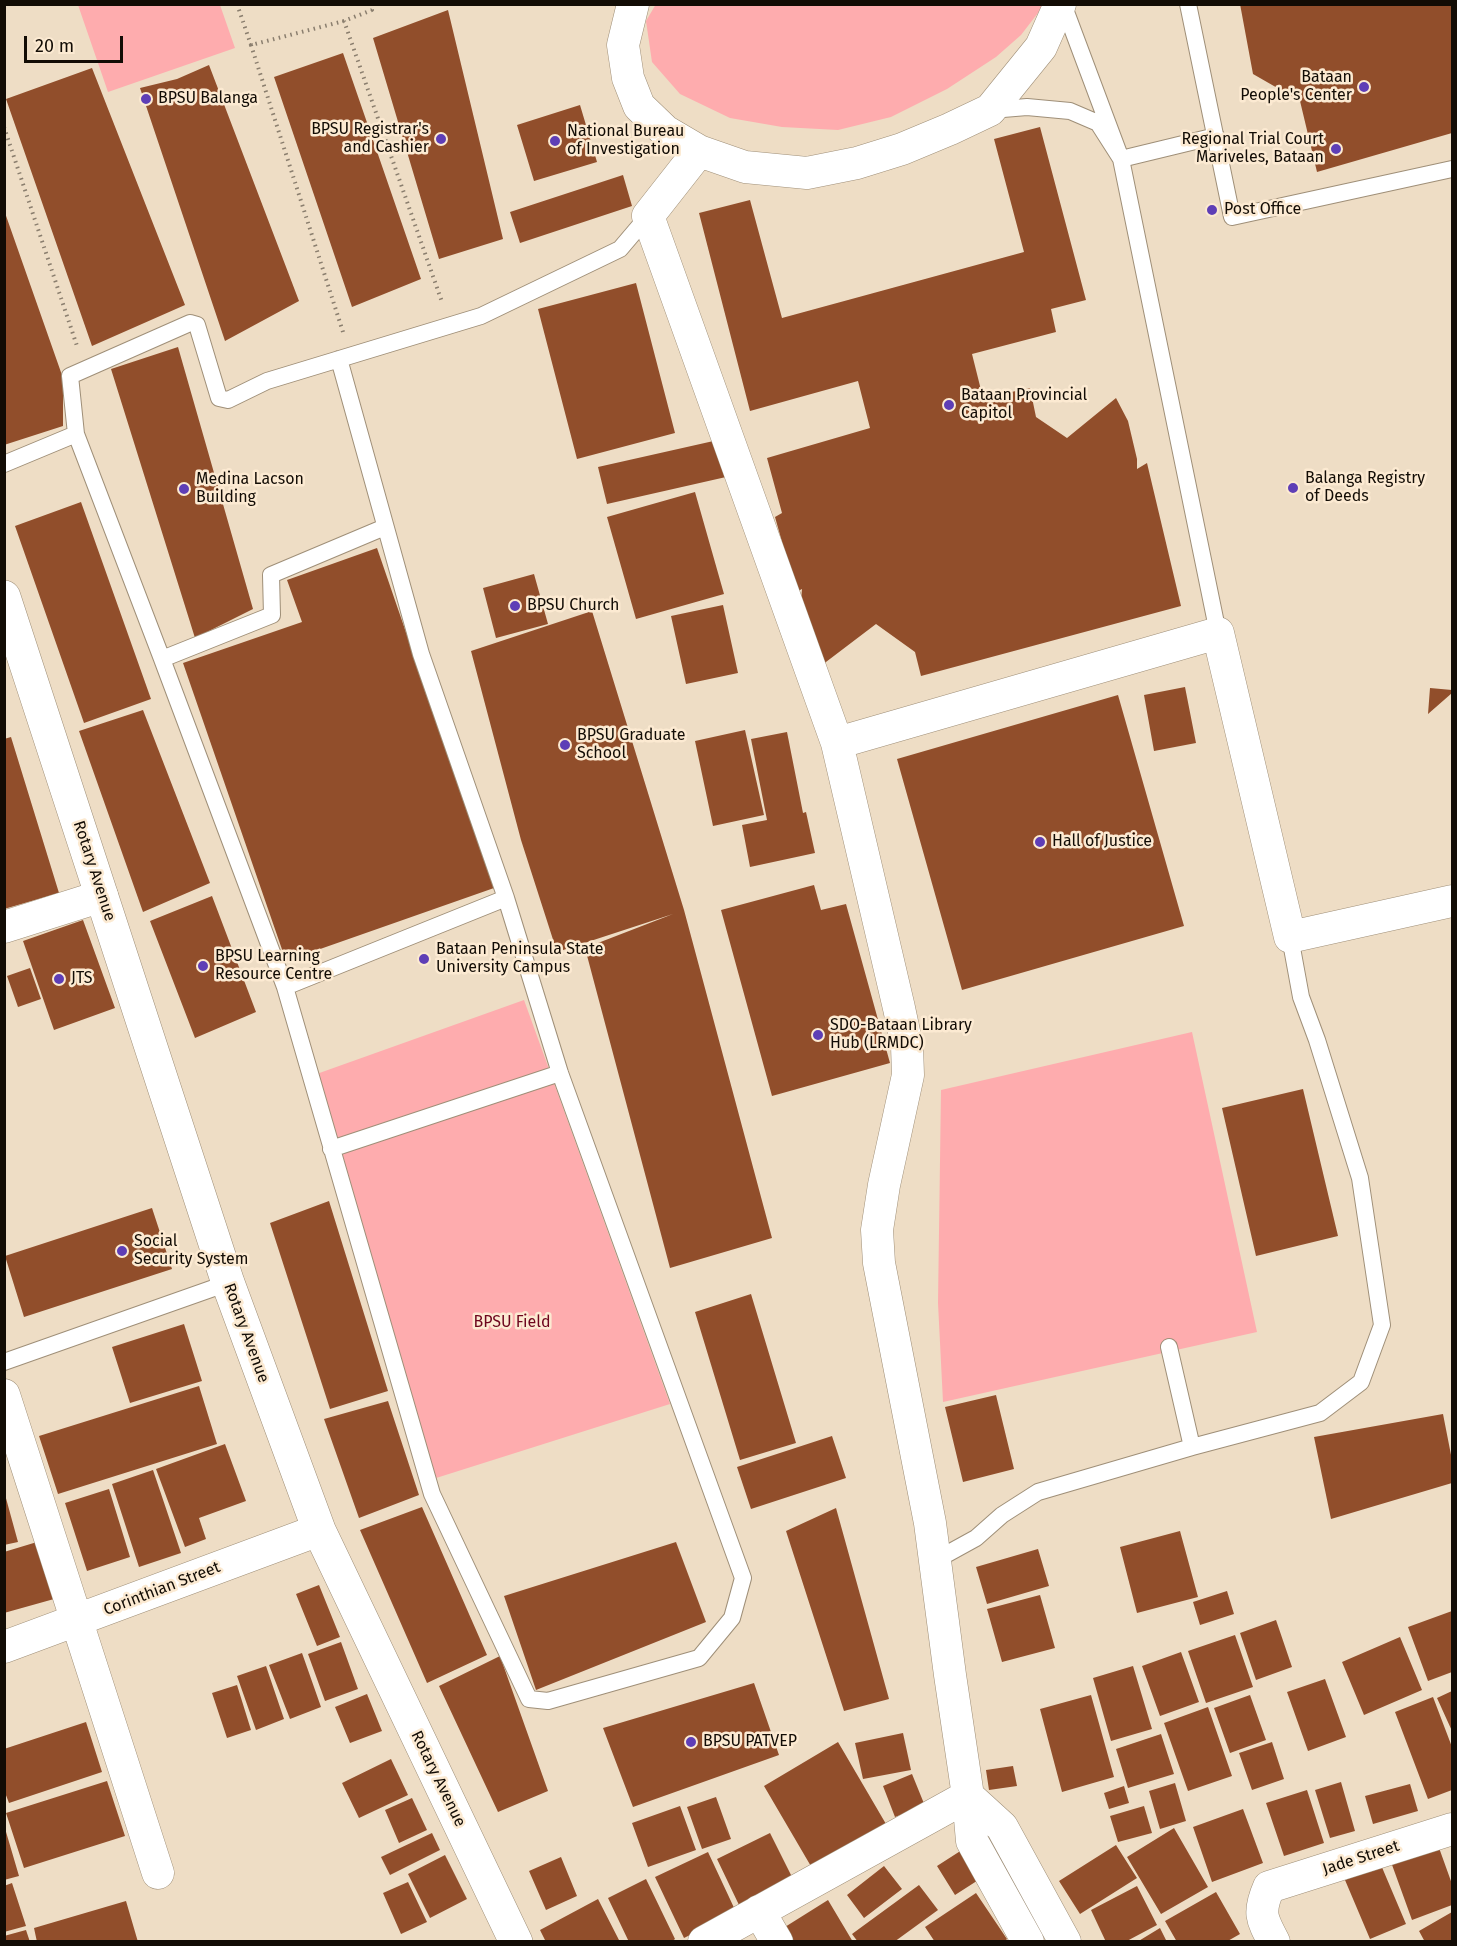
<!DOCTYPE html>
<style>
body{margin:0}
#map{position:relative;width:1457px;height:1946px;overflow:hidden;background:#eeddc5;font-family:"Fira Sans",sans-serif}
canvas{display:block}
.frame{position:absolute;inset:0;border:6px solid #120c05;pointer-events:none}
.scale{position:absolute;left:24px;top:36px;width:99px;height:27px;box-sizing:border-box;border:3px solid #120c05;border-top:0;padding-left:8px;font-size:18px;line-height:21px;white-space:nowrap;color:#120c05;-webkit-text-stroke:4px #fcead2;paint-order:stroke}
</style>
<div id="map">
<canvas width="1457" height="1946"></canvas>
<div class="frame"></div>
<div class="scale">20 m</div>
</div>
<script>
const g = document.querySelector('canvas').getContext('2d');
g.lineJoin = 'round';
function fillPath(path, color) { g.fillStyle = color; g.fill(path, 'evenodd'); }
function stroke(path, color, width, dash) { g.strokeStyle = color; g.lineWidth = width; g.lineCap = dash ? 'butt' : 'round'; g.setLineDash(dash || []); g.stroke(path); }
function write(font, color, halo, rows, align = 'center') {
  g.font = font + ' "Fira Sans",sans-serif'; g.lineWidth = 5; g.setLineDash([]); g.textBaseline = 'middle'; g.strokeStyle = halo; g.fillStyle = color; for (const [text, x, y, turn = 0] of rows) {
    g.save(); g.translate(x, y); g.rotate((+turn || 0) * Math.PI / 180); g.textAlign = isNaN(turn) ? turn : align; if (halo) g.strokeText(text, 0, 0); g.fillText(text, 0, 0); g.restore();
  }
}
const green = new Path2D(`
 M656,4L1041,5V9L1021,35L996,57L947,89L891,117L838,130L782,127L730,118L680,94L652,62L646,21Z
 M78,5H220L235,48L108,92Z
 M524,1000L670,1404L433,1479L311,1076Z
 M1192,1032L1257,1332L943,1402L938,1303L941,1090Z`);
const building = new Path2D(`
 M1240,4H1452V133L1317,172L1300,101L1253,74Z
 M448,10L503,239L439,259L373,38Z
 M343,53L421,279L352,307L274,77Z
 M209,65L299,301L225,341L140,88L177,79Z
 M92,68L185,305L92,346L6,99Z
 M580,105L597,162L534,181L517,125Z
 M1040,127L1086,300L1051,309L1056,332L972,354L983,398L1030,388L1036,417L1067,438L1116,398L1128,421L1137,459V469L1147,463L1181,606L921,676L915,652L876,624L822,665L801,601L802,589L796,592L775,517L782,513L767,458L870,428L858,381L750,411L699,213L750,200L782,318L1024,252L994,139Z
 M623,175L632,206L520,243L510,212Z
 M4,210L63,378V426L4,445Z
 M636,283L675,433L577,459L538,309Z
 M178,347L253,609L195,638L111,369Z
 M718,440L726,477L607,504L598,467Z
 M695,492L724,594L636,619L607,517Z
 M81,502L151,699L84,723L15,526Z
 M377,548L494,888L286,961L183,663L302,622L287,580Z
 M534,574L548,624L496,638L483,588Z
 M723,605L738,673L686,684L671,616Z
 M592,611L684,910L772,1238L670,1268L585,948L673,914L557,952L521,840L471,651Z
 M1185,687L1196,743L1154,751L1144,695Z
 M1430,688L1452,690V693L1428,714Z
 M1118,695L1184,926L962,990L897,759Z
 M143,710L210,883L143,912L79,731Z
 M745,730L764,815L713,826L695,741Z
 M787,732L803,813L806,812L815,853L750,867L742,825L767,820L751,739Z
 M11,737L59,893L4,909V739Z
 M814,885L821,910L846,904L890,1063L772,1096L721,910Z
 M212,896L256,1012L195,1038L150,921Z
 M83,920L115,1008L54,1030L23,941Z
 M30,968L41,999L18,1007L7,976Z
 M1303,1089L1338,1236L1256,1256L1222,1108Z
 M329,1201L388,1391L330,1409L270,1223Z
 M152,1208L172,1269L24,1317L5,1256Z
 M751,1294L796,1443L740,1460L695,1312Z
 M184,1324L202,1381L130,1403L112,1347Z
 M199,1386L217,1444L58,1494L39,1436Z
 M996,1395L1014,1469L963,1482L945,1407Z
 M388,1401L419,1495L359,1518L324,1419Z
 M1443,1414L1452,1460V1483L1331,1519L1314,1437Z
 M832,1436L846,1478L751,1509L737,1467Z
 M225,1444L246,1501L199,1518L206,1539L185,1547L156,1469Z
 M153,1470L181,1553L139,1567L112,1484Z
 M109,1489L130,1557L87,1571L65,1503Z
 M4,1491L18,1542L4,1545Z
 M422,1507L487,1655L427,1683L360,1530Z
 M836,1508L889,1699L844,1711L786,1531Z
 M1180,1531L1198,1597L1137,1613L1120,1547Z
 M37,1542L54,1599L4,1613V1552Z
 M676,1542L706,1622L536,1690L504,1596Z
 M1038,1549L1049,1586L987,1604L976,1567Z
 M319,1585L340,1637L317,1646L296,1594Z
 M1227,1591L1234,1614L1200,1625L1193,1602Z
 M1040,1595L1055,1648L1002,1662L987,1609Z
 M1452,1611V1672L1428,1681L1408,1627Z
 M1276,1620L1292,1667L1256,1680L1240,1633Z
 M1235,1635L1253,1687L1206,1703L1188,1651Z
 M1400,1637L1422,1690L1364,1715L1342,1662Z
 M341,1642L358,1689L325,1701L308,1654Z
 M1181,1652L1199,1702L1160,1716L1142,1666Z
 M302,1653L321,1707L290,1719L269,1665Z
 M500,1656L548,1791L498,1812L439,1686Z
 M266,1666L284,1719L256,1730L237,1676Z
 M1133,1666L1152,1729L1111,1741L1093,1678Z
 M1325,1679L1346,1737L1308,1751L1287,1692Z
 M754,1683L779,1755L633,1807L603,1728Z
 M237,1685L251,1730L227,1738L212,1693Z
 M1452,1691V1731L1437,1698Z
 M367,1694L382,1731L350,1743L335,1707Z
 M1091,1695L1114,1777L1062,1792L1040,1709Z
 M1250,1695L1266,1740L1230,1753L1214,1708Z
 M1433,1697L1452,1747V1790L1428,1799L1395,1712Z
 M1208,1707L1232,1776L1188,1791L1164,1723Z
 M86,1722L102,1772L9,1803L4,1790V1749Z
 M903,1733L911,1770L863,1779L855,1743Z
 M1161,1734L1174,1774L1128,1788L1116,1749Z
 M838,1742L886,1824L812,1868L764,1786Z
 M1272,1742L1284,1779L1252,1790L1239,1753Z
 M391,1759L408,1795L359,1818L342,1783Z
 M1013,1766L1017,1786L989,1790L986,1770Z
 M912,1774L925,1806L895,1817L883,1786Z
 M107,1781L125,1836L24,1868L6,1813Z
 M1341,1782L1355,1831L1330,1838L1315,1790Z
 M1175,1783L1186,1821L1160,1829L1149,1791Z
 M1410,1784L1418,1811L1373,1824L1365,1796Z
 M1124,1786L1129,1803L1109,1809L1104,1793Z
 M1307,1790L1324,1843L1284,1856L1266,1803Z
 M716,1797L731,1839L702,1849L687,1807Z
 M412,1798L427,1830L399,1843L385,1810Z
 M680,1806L696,1850L648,1867L632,1823Z
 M1144,1806L1152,1833L1118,1842L1110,1816Z
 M1243,1809L1263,1863L1212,1882L1193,1827Z
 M4,1825L19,1876L4,1880Z
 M1174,1828L1208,1887L1161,1914L1127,1857Z
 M432,1833L440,1850L390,1875L381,1857Z
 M770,1833L793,1879L739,1905L717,1859Z
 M1116,1845L1137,1878L1080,1914L1059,1881Z
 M1438,1845L1452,1884V1905L1412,1920L1391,1862Z
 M965,1848L983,1877L955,1895L937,1866Z
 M708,1852L736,1912L684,1938L655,1877Z
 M445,1855L467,1899L430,1918L408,1874Z
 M561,1857L577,1896L546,1910L529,1871Z
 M1381,1865L1406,1924L1370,1939L1345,1880Z
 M884,1866L902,1889L864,1918L847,1895Z
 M646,1879L675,1939L671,1942H629L608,1898Z
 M408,1882L427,1922L401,1934L383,1893Z
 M12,1883L26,1926L4,1932V1886Z
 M919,1885L938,1910L894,1942H858L852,1934Z
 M1137,1886L1157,1925L1125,1942H1106L1091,1910Z
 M1216,1892L1240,1934L1226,1942H1177L1165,1921Z
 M976,1893L1007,1939L1004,1942H935L925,1927Z
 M598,1899L620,1942H546L540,1930Z
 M828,1900L853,1942H783L777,1932Z
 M126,1901L138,1942H37L34,1928Z
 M1452,1912V1942H1425L1419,1931Z
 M1160,1928L1167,1942H1137Z
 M26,1930L30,1942H4V1936Z`);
const path = new Path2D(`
 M237,4L251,45
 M370,4L372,10L344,21L442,302
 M4,127L77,346
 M343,332L251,45L344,21`);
const lane = new Path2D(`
 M1063,4L1121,159L1218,633
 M1188,4L1232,217L1452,169
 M991,110L1027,107L1070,111L1098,123L1121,159L1216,136
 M339,359L421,654L506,898L285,987L162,659L272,615L271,575L385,527
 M76,434L70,376L190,323L197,325L219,398L228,400L267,381L481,316L620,249L648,216
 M4,464L76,434L162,659
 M285,987L432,1494L529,1699L548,1701L699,1658L732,1618L743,1578L560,1073L506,898
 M331,1149L560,1073
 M1169,1347L1192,1447
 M4,1362L228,1283
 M936,1560L976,1538L1002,1515L1038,1492L1192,1447L1320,1413L1361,1382L1382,1325L1360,1178L1317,1040L1301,997L1290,937`);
const street = new Path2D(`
 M633,4L623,45L628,78L639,106L665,131L699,151L745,167L807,173L857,163L902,149L950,129L990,110L1041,47L1060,4
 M699,151L648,216L837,743L899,1008L907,1046L908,1075L884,1185L877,1230L879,1263L930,1523L950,1675L968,1796L972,1841L1028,1942
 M837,743L1218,633L1290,937L1452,901
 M4,927L102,896
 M4,1395L158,1873
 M4,1647L319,1530
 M968,1796L1002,1827L1065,1942
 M759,1911L777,1942
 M704,1942L968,1796
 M1274,1942C1261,1918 1258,1912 1269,1887L1452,1829`);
const secondary = new Path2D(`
 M4,597L228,1283L319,1530L516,1942`);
const markers = [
 [1364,87,6,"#5e3eb6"],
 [146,99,6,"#5e3eb6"],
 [441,139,6,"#5e3eb6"],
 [555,141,6,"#5e3eb6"],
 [1336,149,6,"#5e3eb6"],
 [1212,210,6,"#5e3eb6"],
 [949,405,6,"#5e3eb6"],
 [1293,488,6,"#5e3eb6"],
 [184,489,6,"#5e3eb6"],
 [515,606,6,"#5e3eb6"],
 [565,745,6,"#5e3eb6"],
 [1040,842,6,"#5e3eb6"],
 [424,959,6,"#5e3eb6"],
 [203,966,6,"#5e3eb6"],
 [59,979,6,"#5e3eb6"],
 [818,1035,6,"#5e3eb6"],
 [122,1251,6,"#5e3eb6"],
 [691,1742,6,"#5e3eb6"]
];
const poiNames = [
 ["Bataan",1352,78,"right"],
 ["People's Center",1352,96,"right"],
 ["BPSU Balanga",158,99],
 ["BPSU Registrar's",429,130,"right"],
 ["and Cashier",429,148,"right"],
 ["National Bureau",567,132],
 ["of Investigation",567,150],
 ["Regional Trial Court",1324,140,"right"],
 ["Mariveles, Bataan",1324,158,"right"],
 ["Post Office",1224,210],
 ["Bataan Provincial",961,396],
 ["Capitol",961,414],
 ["Balanga Registry",1305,479],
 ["of Deeds",1305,497],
 ["Medina Lacson",196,480],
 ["Building",196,498],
 ["BPSU Church",527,606],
 ["BPSU Graduate",577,736],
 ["School",577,754],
 ["Hall of Justice",1052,842],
 ["Bataan Peninsula State",436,950],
 ["University Campus",436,968],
 ["BPSU Learning",215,957],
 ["Resource Centre",215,975],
 ["JTS",71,979],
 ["SDO-Bataan Library",830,1026],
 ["Hub (LRMDC)",830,1044],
 ["Social",134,1242],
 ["Security System",134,1260],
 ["BPSU PATVEP",703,1742]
];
const streetNames = [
 ["Rotary Avenue",94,871,72],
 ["Rotary Avenue",246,1333,70],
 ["Corinthian Street",162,1589,-21],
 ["Rotary Avenue",438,1779,64],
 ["Jade Street",1361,1858,-18]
];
const parkNames = [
 ["BPSU Field",512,1323]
];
fillPath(green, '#feacae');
fillPath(building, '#914e2b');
stroke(lane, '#9f8f78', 18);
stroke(street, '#9f8f78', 33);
stroke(secondary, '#9f8f78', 34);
stroke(path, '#8a7e6e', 4, [1.5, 4.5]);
stroke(lane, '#fff', 16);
stroke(street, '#fff', 32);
stroke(secondary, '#fff', 33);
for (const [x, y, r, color] of markers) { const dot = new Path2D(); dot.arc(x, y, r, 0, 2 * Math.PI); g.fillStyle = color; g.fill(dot); stroke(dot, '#fcead2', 2); }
write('16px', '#120c05', '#fcead2', poiNames, 'left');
write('16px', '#120c05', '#fcead2', streetNames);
write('16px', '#6d051d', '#fcead2', parkNames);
</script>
